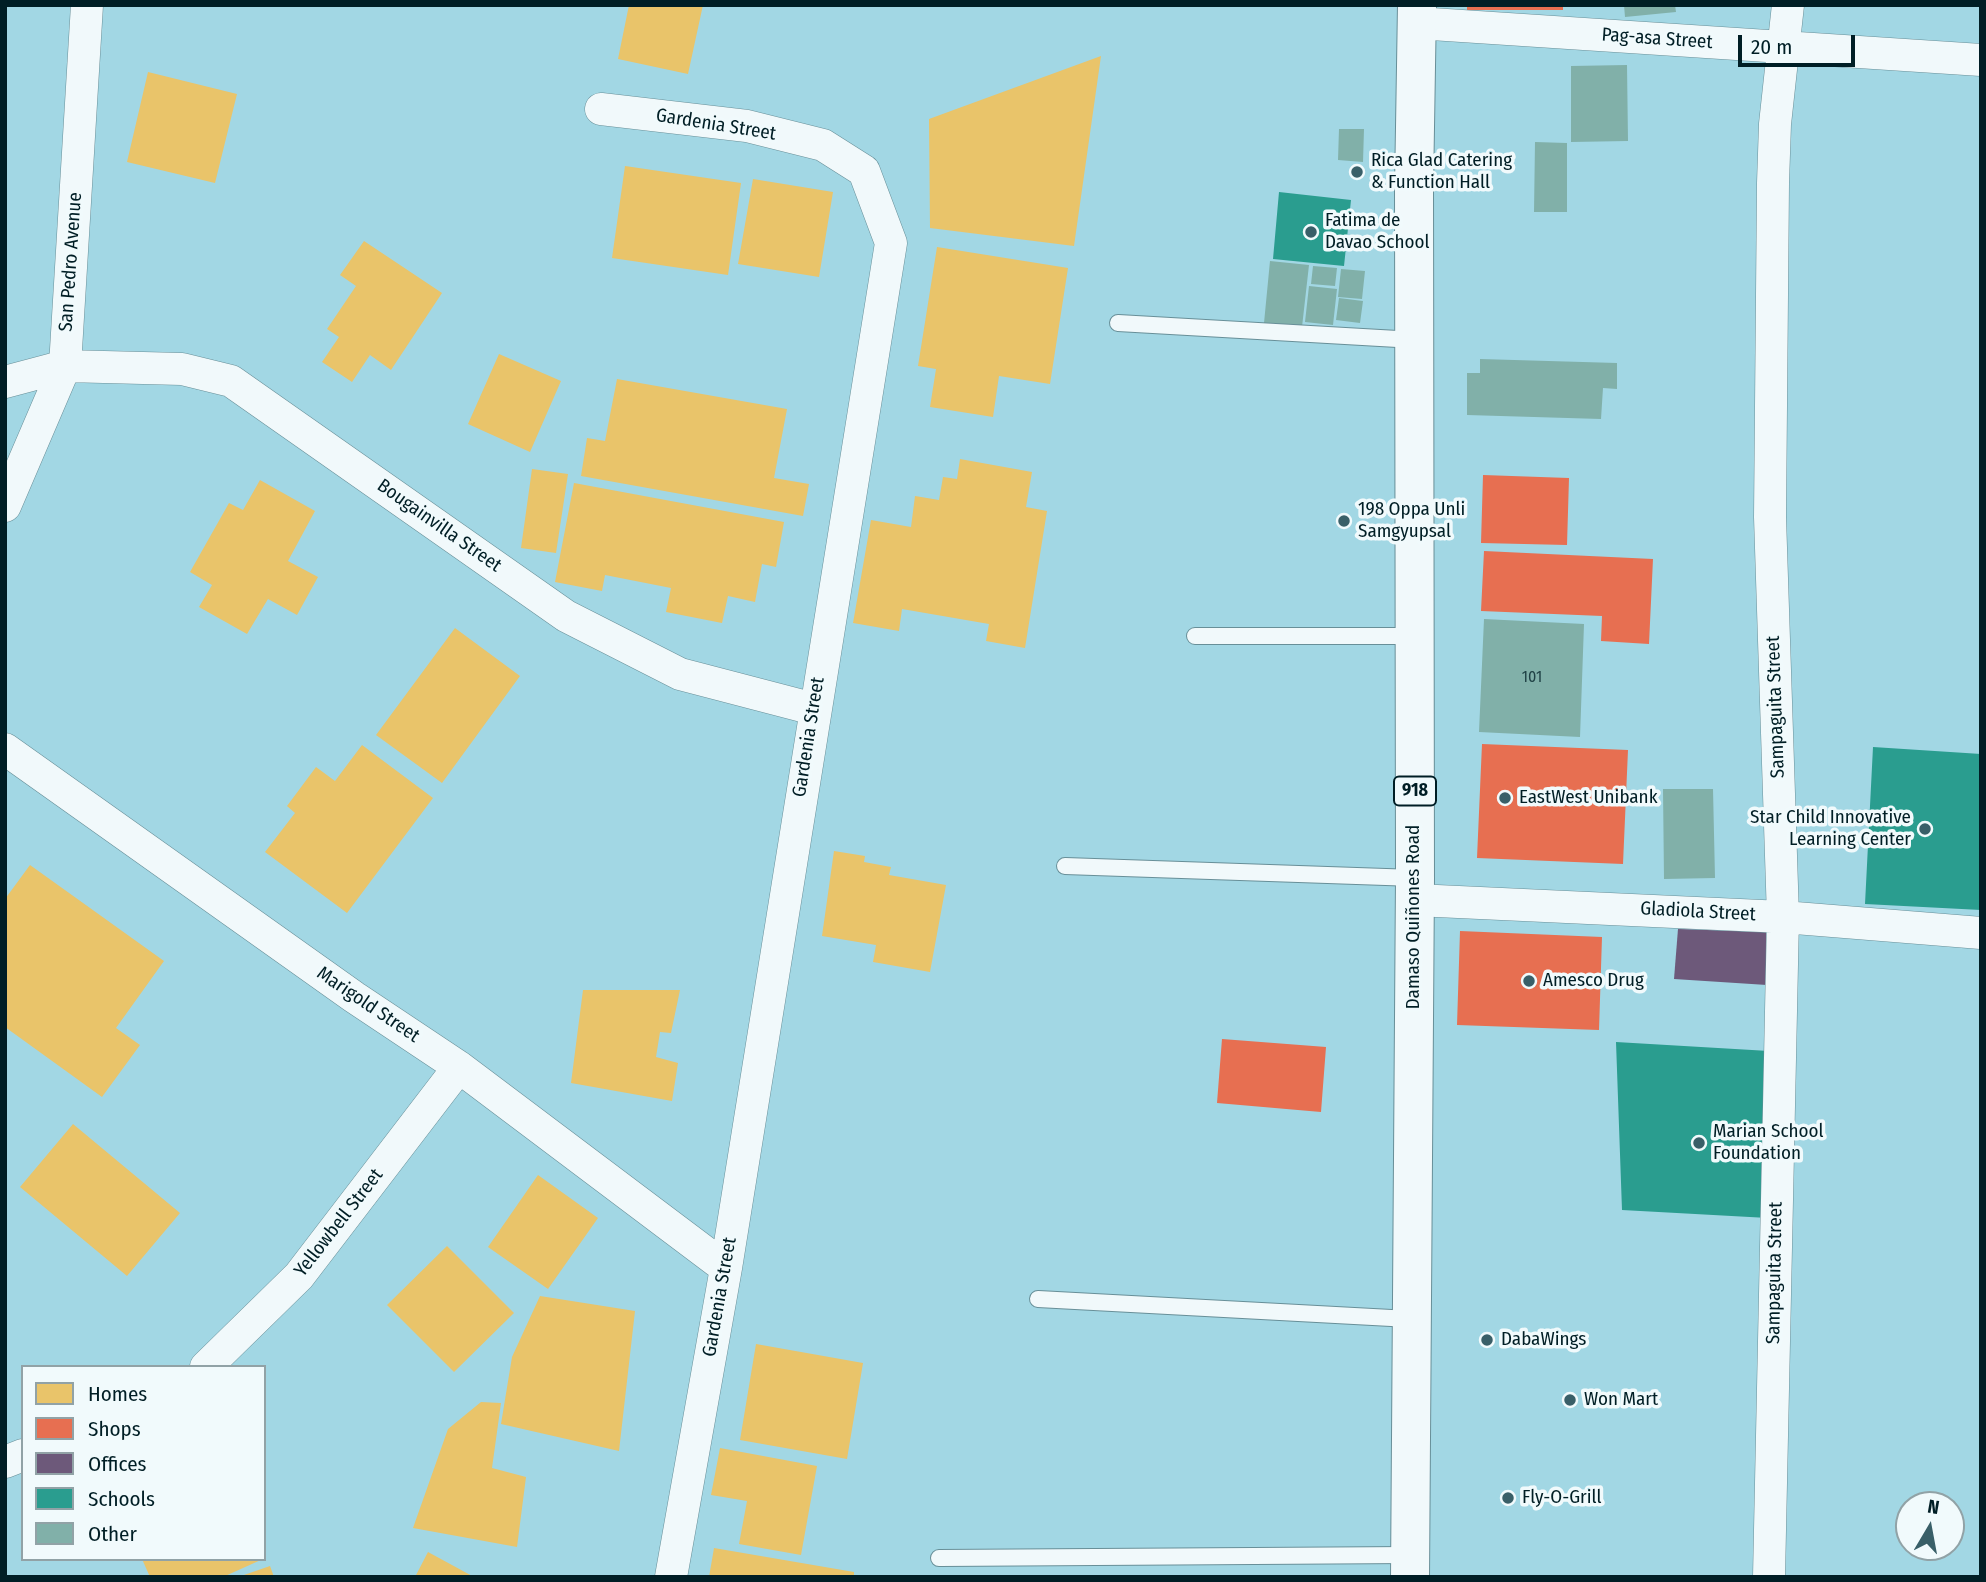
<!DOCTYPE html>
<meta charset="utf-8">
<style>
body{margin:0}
#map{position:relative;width:1986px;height:1582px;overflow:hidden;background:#a2d7e4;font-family:"Fira Sans Condensed",sans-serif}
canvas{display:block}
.frame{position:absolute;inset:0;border:7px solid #001e25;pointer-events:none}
.legend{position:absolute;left:21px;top:1365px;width:245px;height:196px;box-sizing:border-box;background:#f1fafc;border:2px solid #91a2a6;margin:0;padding:9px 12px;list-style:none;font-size:21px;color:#001e25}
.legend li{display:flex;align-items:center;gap:14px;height:35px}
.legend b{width:35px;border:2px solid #91a2a6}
.north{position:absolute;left:1895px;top:1491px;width:70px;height:70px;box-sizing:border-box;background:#f1fafc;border:2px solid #91a2a6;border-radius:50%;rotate:10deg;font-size:19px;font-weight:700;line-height:28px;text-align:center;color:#001e25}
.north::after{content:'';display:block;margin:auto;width:24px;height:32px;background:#395f68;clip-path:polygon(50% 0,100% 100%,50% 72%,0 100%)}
.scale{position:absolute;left:1738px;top:35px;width:117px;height:32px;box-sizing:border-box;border:4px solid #001e25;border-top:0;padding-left:9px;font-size:21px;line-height:24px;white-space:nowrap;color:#001e25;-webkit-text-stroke:5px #f1fafc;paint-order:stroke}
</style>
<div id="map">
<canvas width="1986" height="1582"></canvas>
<div class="frame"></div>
<ul class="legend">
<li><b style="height:19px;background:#e9c46a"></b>Homes</li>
<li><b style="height:19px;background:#e76f51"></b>Shops</li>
<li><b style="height:19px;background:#6d597a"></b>Offices</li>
<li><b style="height:19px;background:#2a9d8f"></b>Schools</li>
<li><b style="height:19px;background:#81b0a9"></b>Other</li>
</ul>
<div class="north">N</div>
<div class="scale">20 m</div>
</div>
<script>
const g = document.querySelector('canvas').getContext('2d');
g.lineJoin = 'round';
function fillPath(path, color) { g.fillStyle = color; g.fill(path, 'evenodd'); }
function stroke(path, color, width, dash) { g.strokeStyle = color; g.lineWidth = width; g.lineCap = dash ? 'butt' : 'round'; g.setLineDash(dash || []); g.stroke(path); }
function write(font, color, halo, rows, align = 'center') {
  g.font = font + ' "Fira Sans Condensed",sans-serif'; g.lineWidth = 7; g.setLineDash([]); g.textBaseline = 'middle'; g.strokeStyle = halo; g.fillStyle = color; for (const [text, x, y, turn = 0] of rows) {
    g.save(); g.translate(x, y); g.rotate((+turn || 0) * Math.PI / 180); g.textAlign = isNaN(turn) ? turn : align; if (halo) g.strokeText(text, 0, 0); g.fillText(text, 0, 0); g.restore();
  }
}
const homes = new Path2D(`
 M629,5H703L688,74L618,59Z
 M1101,56L1074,246L930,228L929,119Z
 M148,72L237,94L215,183L127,162Z
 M625,166L741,183L728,275L612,258Z
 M753,179L833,192L819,277L738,264Z
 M364,241L442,293L391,370L370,355L352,382L322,362L339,337L327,329L356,286L340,275Z
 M937,247L1068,268L1050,384L999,376L993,417L930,407L936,369L918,366Z
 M499,354L561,381L530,452L468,424Z
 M617,379L787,409L774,478L809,484L803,516L581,476L587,438L605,441Z
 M960,459L1032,472L1026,507L1047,511L1025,648L986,641L989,624L902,609L899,631L853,623L871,520L911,527L915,496L939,500L943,477L957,479Z
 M532,469L568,474L556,553L521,548Z
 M260,480L315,511L288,561L318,577L297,615L268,599L247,634L199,607L212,585L190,572L229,503L243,510Z
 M574,483L784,522L776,567L762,564L755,602L728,596L722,623L666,612L671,588L605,575L602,591L555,582Z
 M455,628L520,676L442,783L376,735Z
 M362,745L433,798L347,913L265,852L295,813L287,806L316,767L335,781Z
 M834,851L865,856L864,862L891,867L889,875L946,885L930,972L873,962L876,945L822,936Z
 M30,865L164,961L116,1028L140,1045L102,1097L5,1027V899Z
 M583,990H680L671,1033L660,1032L656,1057L678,1063L672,1101L571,1083Z
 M73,1124L180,1213L127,1276L20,1187Z
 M538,1175L598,1218L548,1289L488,1247Z
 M447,1246L514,1313L454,1372L387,1305Z
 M540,1296L635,1311L619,1451L501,1424L512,1357Z
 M756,1344L863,1363L847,1459L740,1440Z
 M481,1402L501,1403L492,1468L526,1477L517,1547L413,1528L448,1429Z
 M720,1448L817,1466L801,1555L739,1544L747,1501L711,1495Z
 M714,1548L854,1572V1577H709Z
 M428,1552L474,1577H415Z
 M142,1559H263L223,1577H150Z
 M270,1566L274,1577H241V1576Z`);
const shops = new Path2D(`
 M1467,5H1563V10H1467Z
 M1483,475L1569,478L1567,545L1481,543Z
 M1484,551L1653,559L1649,644L1601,641L1602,616L1481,611Z
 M1482,744L1628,750L1623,864L1477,858Z
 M1460,931L1602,937L1599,1030L1457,1025Z
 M1222,1039L1326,1047L1321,1112L1217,1103Z`);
const offices = new Path2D(`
 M1678,929L1766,932L1767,985L1674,979Z`);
const schools = new Path2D(`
 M1279,192L1351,200L1344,266L1273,259Z
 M1873,747L1981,754V910L1865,904Z
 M1616,1042L1769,1051L1768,1218L1622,1210Z`);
const building = new Path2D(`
 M1624,5H1675L1676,12L1625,17Z
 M1627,65L1628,141L1571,142V66Z
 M1339,129H1364L1363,162L1338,160Z
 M1535,142L1567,143V212H1534Z
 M1270,261L1309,265L1302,327L1264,323Z
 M1313,266L1337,268L1335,286L1311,284Z
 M1341,269L1365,271L1362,299L1338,297Z
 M1309,286L1337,289L1333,325L1305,322Z
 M1339,298L1363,301L1360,323L1336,320Z
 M1480,359L1617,363V389L1603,388L1601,419L1467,415V373H1480Z
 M1484,619L1584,624L1580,737L1479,732Z
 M1663,789H1713L1715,878L1664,879Z`);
const service = new Path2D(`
 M1118,323L1415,340
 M1195,636H1414
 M1065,866L1415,878
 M1038,1299L1410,1319
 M939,1558L1410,1555`);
const minor = new Path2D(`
 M1416,23L1981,60
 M601,109L747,126L823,145L864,171L891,243L726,1268L671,1577
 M5,382L65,366L182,369L231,381L566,616L680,674L814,709
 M5,506L65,366L87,5
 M5,749L354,997L459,1067L726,1268
 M1415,900L1783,917L1981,933
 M206,1367L299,1276L459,1067
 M5,1462L23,1455
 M1769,1577L1783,917L1770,517L1773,183L1775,124L1788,5`);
const primary = new Path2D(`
 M1410,1577L1415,878L1414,188L1417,5`);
const markers = [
 [1357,172,7,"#395f68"],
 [1311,232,7,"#395f68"],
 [1344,521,7,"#395f68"],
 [1505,798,7,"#395f68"],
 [1925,829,7,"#395f68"],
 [1529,981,7,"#395f68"],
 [1699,1143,7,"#395f68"],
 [1487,1340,7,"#395f68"],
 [1570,1400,7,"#395f68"],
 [1508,1498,7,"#395f68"]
];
const numberNames = [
 ["101",1532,678]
];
const shields = [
 [1415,791,42]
];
const shieldNames = [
 ["918",1415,791]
];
const streetNames = [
 ["Pag-asa Street",1657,39,4],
 ["Gardenia Street",716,125,9],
 ["San Pedro Avenue",71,262,-86],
 ["Bougainvilla Street",439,526,35],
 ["Sampaguita Street",1776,707,-92],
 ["Gardenia Street",809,737,-81],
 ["Gladiola Street",1698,912,3],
 ["Damaso Quiñones Road",1414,917,-90],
 ["Marigold Street",368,1005,34],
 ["Yellowbell Street",339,1223,-52],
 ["Sampaguita Street",1775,1273,-89],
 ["Gardenia Street",720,1297,-80]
];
const poiNames = [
 ["Rica Glad Catering",1371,161],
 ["& Function Hall",1371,183],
 ["Fatima de",1325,221],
 ["Davao School",1325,243],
 ["198 Oppa Unli",1358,510],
 ["Samgyupsal",1358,532],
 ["EastWest Unibank",1519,798],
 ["Star Child Innovative",1911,818,"right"],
 ["Learning Center",1911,840,"right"],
 ["Amesco Drug",1543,981],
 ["Marian School",1713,1132],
 ["Foundation",1713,1154],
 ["DabaWings",1501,1340],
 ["Won Mart",1584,1400],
 ["Fly-O-Grill",1522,1498]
];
fillPath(homes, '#e9c46a');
fillPath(shops, '#e76f51');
fillPath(offices, '#6d597a');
fillPath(schools, '#2a9d8f');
fillPath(building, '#81b0a9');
stroke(service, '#688f98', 18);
stroke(minor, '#688f98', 33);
stroke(primary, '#688f98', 40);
stroke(service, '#f1f9fb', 16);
stroke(minor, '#f1f9fb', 32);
stroke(primary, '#f1f9fb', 38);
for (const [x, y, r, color] of markers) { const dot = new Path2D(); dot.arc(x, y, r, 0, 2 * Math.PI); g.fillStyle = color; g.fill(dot); stroke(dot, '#f1fafc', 2.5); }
write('16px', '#204246', null, numberNames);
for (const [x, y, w] of shields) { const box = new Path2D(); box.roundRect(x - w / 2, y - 14.5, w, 29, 5); g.fillStyle = '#f1fafc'; g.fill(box); stroke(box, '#001e25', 2); }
write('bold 18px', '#001e25', null, shieldNames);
write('19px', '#001e25', '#f1fafc', streetNames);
write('19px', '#001e25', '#f1fafc', poiNames, 'left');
</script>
